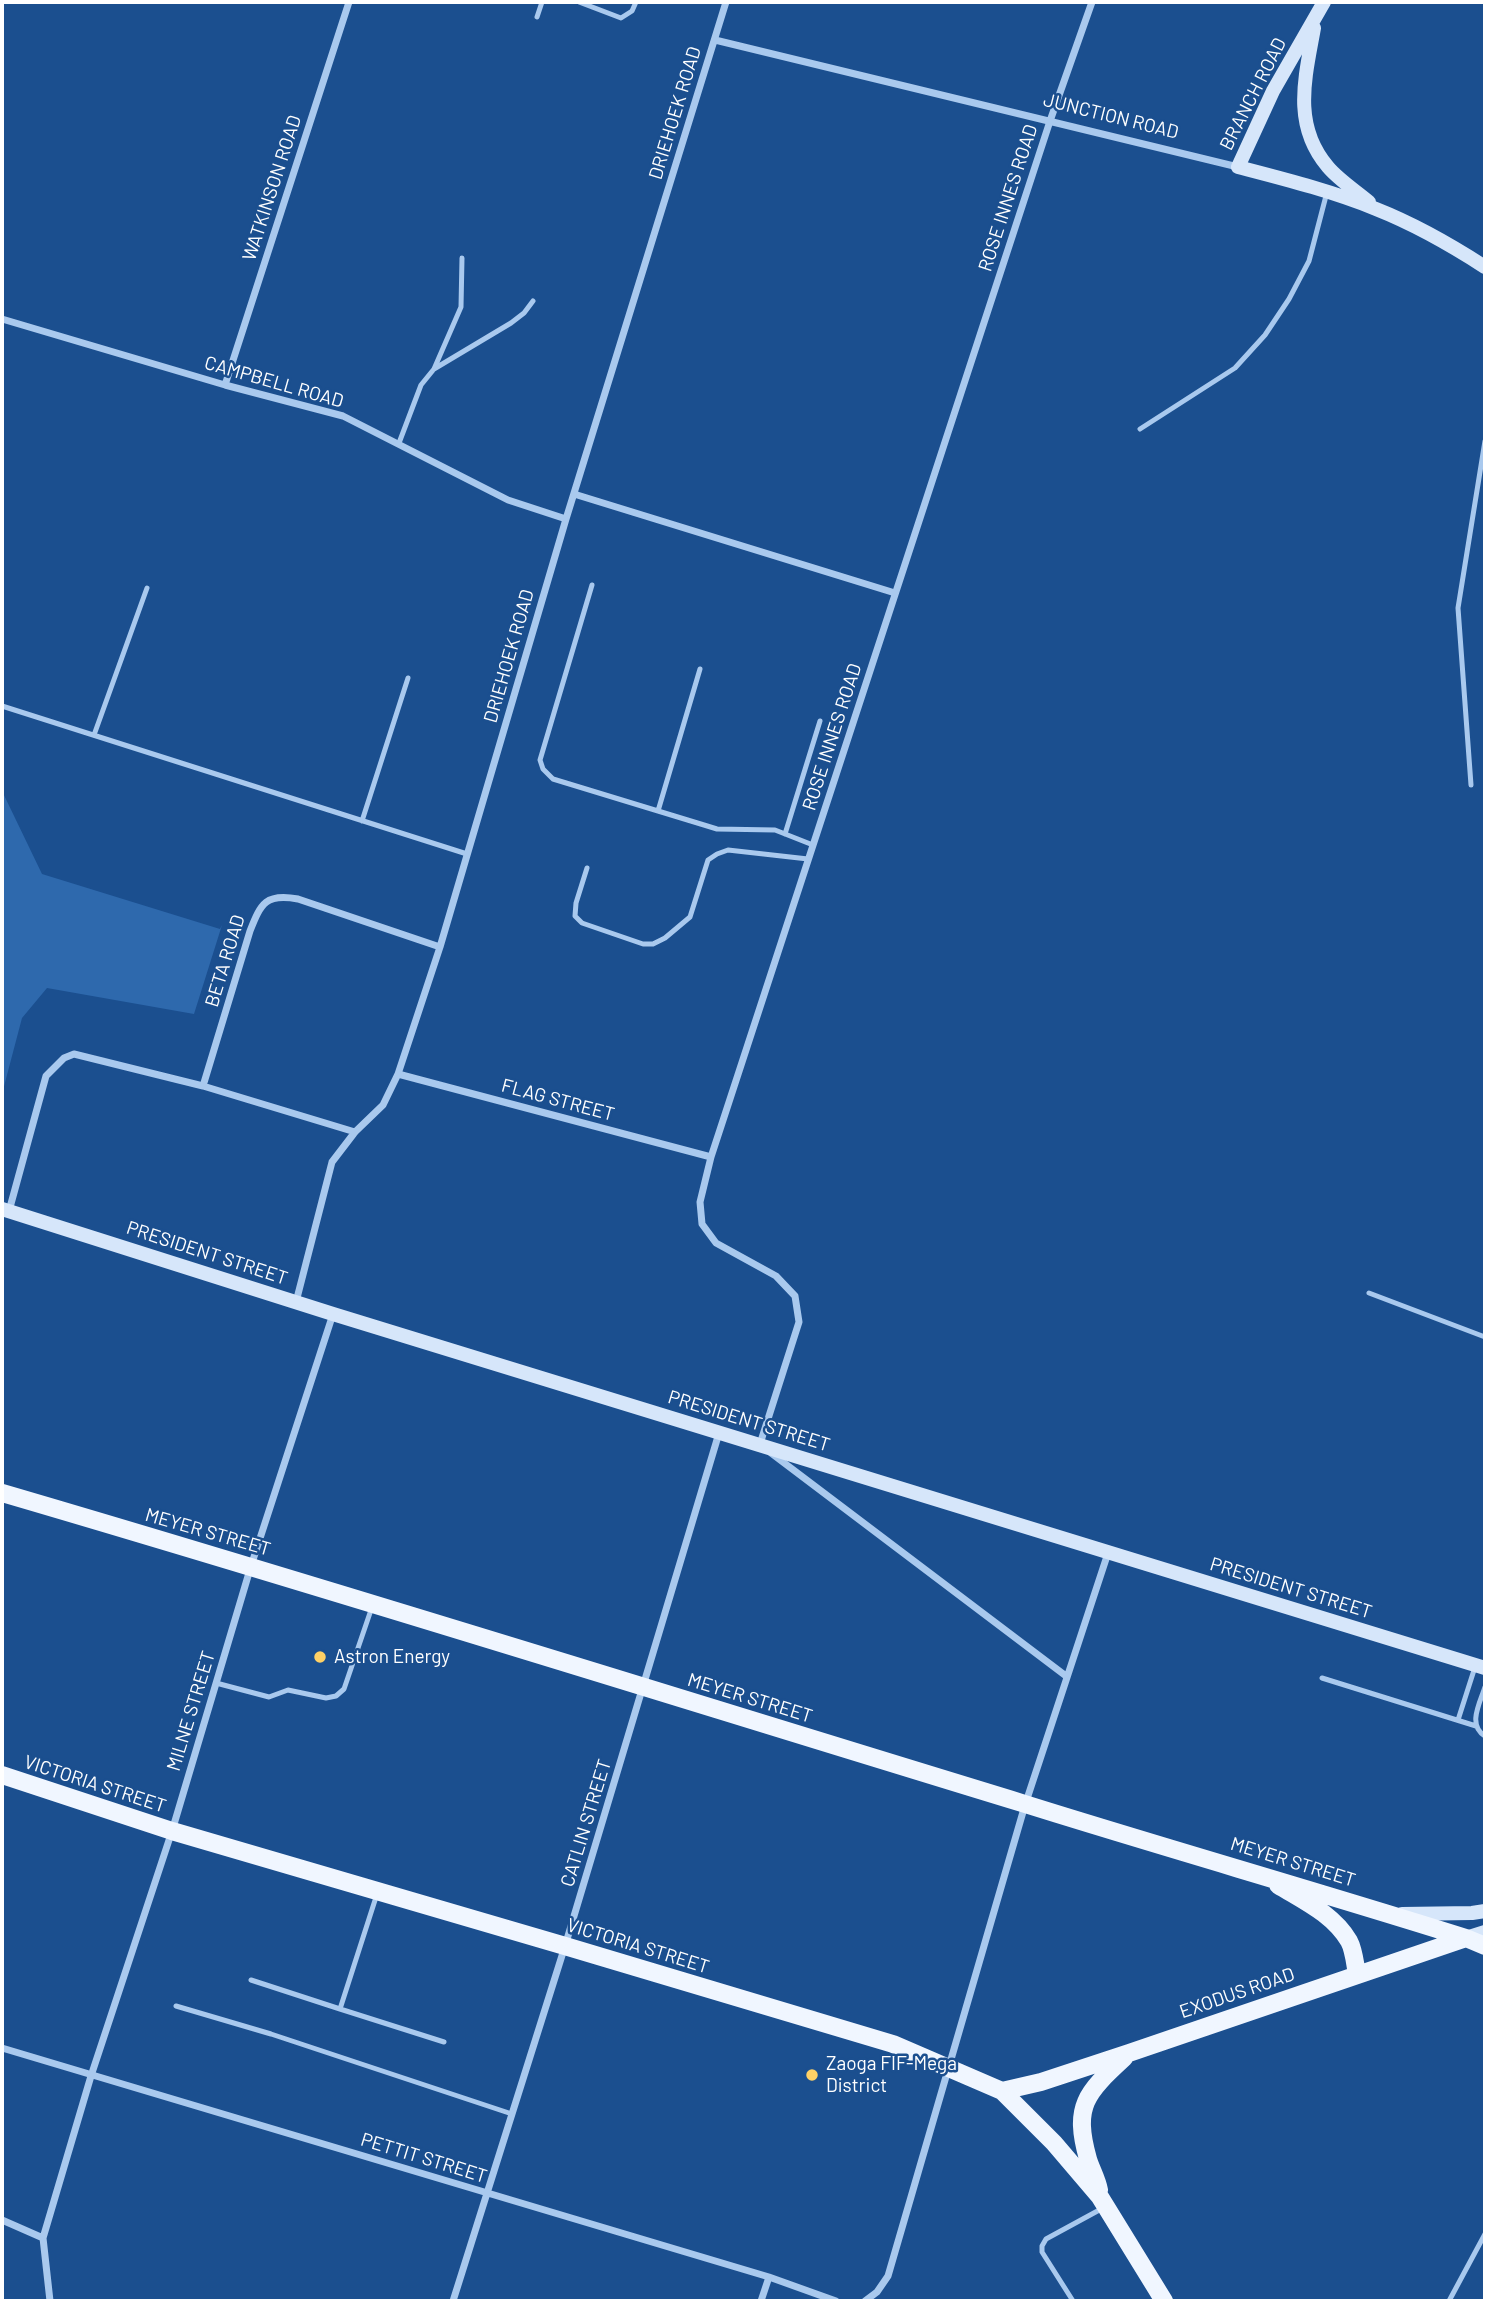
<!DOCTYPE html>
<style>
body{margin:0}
#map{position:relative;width:1487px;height:2303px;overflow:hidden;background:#1b4f8f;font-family:Barlow,sans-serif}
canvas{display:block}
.frame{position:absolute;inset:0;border:4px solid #fff;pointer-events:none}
</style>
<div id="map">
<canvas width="1487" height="2303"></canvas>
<div class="frame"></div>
</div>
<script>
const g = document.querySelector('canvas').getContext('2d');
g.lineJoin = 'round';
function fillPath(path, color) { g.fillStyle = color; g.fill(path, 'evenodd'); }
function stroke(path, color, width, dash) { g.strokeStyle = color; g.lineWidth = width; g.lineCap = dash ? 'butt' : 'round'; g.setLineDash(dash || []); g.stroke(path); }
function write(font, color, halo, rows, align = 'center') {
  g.font = font + ' Barlow,sans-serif'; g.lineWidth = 5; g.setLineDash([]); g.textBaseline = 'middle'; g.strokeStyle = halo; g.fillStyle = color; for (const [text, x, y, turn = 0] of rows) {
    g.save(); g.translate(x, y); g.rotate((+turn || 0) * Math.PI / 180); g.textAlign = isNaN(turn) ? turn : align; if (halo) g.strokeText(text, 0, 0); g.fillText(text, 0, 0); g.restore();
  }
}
const green = new Path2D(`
 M2,791L42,874L220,929L222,925L194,1014L47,988L22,1018L2,1094Z`);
const lane = new Path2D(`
 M579,2L621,18L632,11L636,2
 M537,17L542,2
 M434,369L461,307L462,258
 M1140,429L1235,368L1265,335L1289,299L1309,261L1327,192
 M399,443L421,385L434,369L511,323L524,313L533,301
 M592,585L540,760L543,769L553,779L704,825L717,829L775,830L813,845
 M2,706L467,854
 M94,735L147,588
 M1471,785L1458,608L1485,441
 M658,811L700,669
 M362,821L408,678
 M785,834L820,721
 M587,868L576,903L575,916L582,923L643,944H653L665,938L690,917L708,860L717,854L728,850L808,859
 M1369,1293L1485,1337
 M1322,1678L1476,1726
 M216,1683L269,1697L288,1690L326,1698L336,1696L344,1689L372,1607
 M1485,1687C1480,1703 1467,1725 1485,1736
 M1458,1720L1475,1667
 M251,1980L340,2009L377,1894
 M176,2006L271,2034L512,2114
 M340,2009L444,2042
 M1073,2301L1042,2252V2246L1046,2239L1103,2208
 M1449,2301L1485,2234`);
const street = new Path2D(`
 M715,40L1238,167
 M2,319L225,385L343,416L508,500L566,519
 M225,385L349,2
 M574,494L895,593
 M398,1074L711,1157
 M203,1086L250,931C261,903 266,893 298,899L440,947
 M9,1211L46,1076L64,1058L74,1054L203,1086L355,1132
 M296,1302L332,1162L355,1132L383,1105L398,1074L440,947L566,519L726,2
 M761,1445L760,1444L799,1322L795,1296L776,1276L716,1243L702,1224L700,1202L711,1157L1050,121L1092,2
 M771,1453L1066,1676
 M2,2048L769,2277L836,2301
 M2,2220L43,2238
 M50,2301L43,2238L91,2076L172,1831L251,1566L333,1314
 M453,2301L565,1946L719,1433
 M761,2301L769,2277
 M865,2301L877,2292L888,2276L1025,1805L1108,1553`);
const secondary = new Path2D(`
 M1324,2L1273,91L1238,167C1284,179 1332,191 1376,209C1414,224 1451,245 1485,267
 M1314,28C1305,78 1292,125 1328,167C1339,180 1356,191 1369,202
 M2,1209L333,1314L1485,1668
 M1402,1914L1472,1913L1485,1911
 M1466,1938L1485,1932`);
const primary = new Path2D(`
 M2,1493C344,1593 684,1700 1025,1804C1172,1850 1320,1892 1466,1938L1485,1946
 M2,1775L172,1831L565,1946L893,2044L1002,2091L1054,2143L1100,2197L1164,2301
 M1278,1885C1304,1901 1333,1914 1349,1941C1354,1950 1355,1964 1357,1974
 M1002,2091L1041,2082L1129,2053L1466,1938
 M1099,2190C1097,2179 1091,2169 1088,2159C1073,2106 1086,2093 1124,2058`);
const markers = [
 [320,1657,7,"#ffd166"],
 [812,2075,7,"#ffd166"]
];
const streetNames = [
 ["BRANCH ROAD",1253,94,-63],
 ["DRIEHOEK ROAD",675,113,-73],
 ["JUNCTION ROAD",1111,116,14],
 ["WATKINSON ROAD",272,188,-72],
 ["ROSE INNES ROAD",1008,198,-72],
 ["CAMPBELL ROAD",274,382,16],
 ["DRIEHOEK ROAD",509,656,-74],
 ["ROSE INNES ROAD",832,737,-72],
 ["BETA ROAD",225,961,-73],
 ["FLAG STREET",558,1100,15],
 ["PRESIDENT STREET",207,1253,18],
 ["PRESIDENT STREET",749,1421,17],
 ["MEYER STREET",208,1532,16],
 ["PRESIDENT STREET",1291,1588,17],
 ["MEYER STREET",750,1698,17],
 ["MILNE STREET",191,1711,-73],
 ["VICTORIA STREET",95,1784,18],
 ["CATLIN STREET",586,1823,-73],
 ["MEYER STREET",1293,1862,17],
 ["VICTORIA STREET",638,1946,17],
 ["EXODUS ROAD",1237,1993,-19],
 ["PETTIT STREET",424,2158,17]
];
const poiNames = [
 ["Astron Energy",334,1657],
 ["Zaoga FIF-Mega",826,2064],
 ["District",826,2086]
];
fillPath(green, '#2e69ad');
stroke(lane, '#a9c9ee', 5);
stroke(street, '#a9c9ee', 7);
stroke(secondary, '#d6e6fa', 14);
stroke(primary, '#f0f6ff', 18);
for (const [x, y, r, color] of markers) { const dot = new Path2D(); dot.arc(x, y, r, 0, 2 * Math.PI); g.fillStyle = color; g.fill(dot); stroke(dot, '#1b4f8f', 2.5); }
write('19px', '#fff', '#1b4f8f', streetNames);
write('19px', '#fff', '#1b4f8f', poiNames, 'left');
</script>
